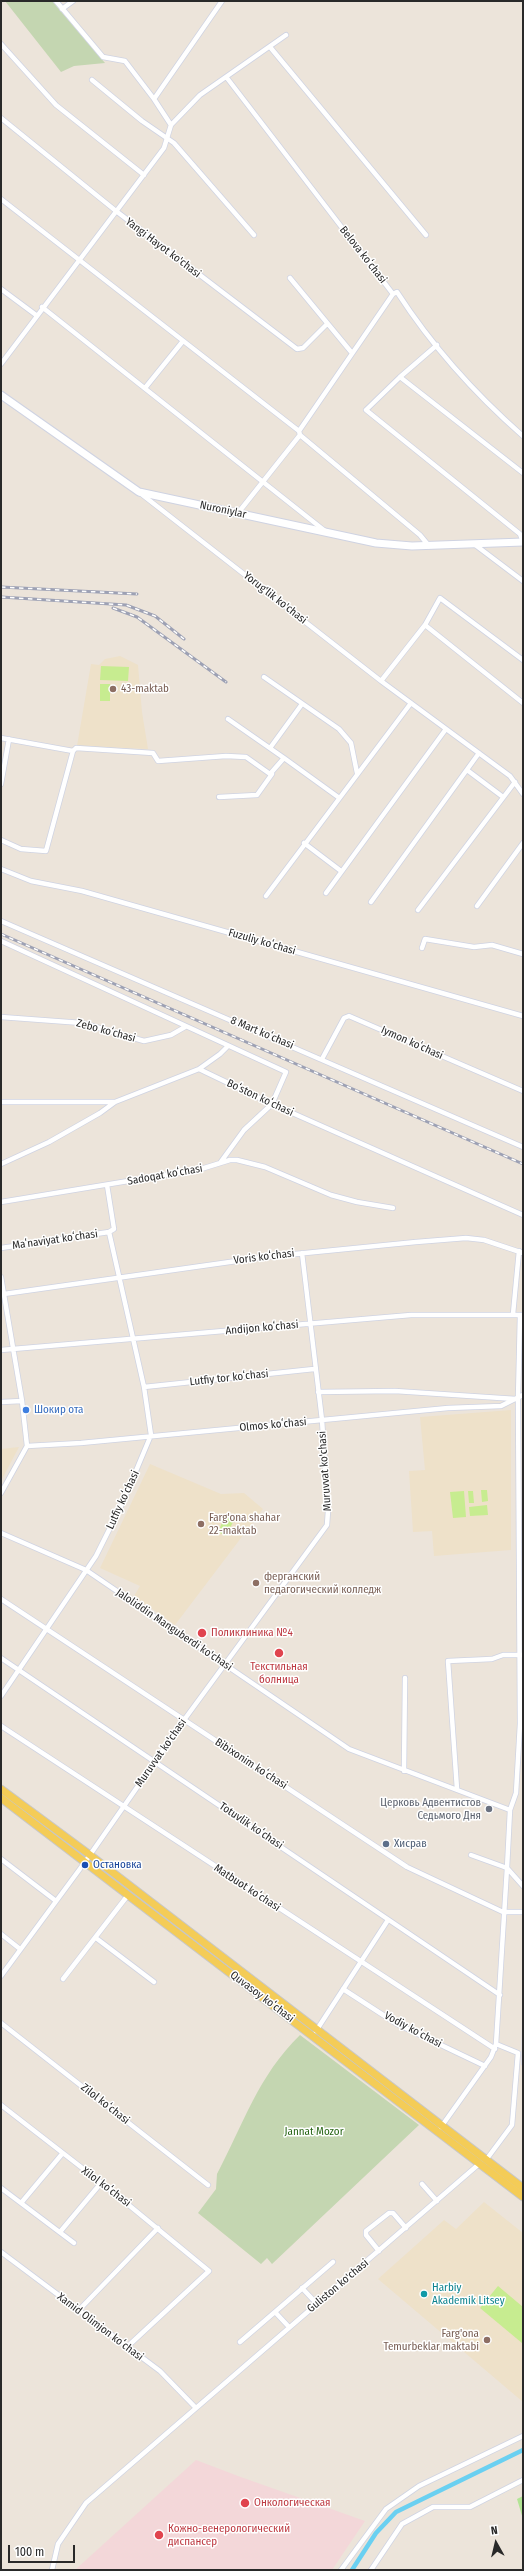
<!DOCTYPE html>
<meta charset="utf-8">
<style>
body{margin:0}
#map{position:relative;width:524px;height:2571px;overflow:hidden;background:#ece4da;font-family:"Fira Sans Condensed",sans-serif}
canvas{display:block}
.frame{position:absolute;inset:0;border:2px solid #292929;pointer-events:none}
.north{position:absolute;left:476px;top:2523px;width:40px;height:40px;-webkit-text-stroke:3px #fff;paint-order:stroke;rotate:352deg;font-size:11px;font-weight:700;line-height:16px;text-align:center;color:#292929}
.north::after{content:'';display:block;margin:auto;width:14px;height:18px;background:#292929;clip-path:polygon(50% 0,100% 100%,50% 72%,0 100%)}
.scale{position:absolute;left:8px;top:2545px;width:67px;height:18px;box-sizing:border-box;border:2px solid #292929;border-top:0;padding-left:5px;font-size:12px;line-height:14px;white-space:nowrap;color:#292929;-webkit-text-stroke:3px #fff;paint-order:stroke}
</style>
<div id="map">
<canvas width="524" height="2571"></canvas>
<div class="frame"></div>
<div class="north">N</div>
<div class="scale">100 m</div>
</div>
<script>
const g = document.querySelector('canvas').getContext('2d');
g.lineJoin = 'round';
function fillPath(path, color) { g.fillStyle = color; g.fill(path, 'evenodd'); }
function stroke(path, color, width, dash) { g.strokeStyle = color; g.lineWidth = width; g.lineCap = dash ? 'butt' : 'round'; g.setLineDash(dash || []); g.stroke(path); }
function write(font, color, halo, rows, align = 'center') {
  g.font = font + ' "Fira Sans Condensed",sans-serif'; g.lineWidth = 3; g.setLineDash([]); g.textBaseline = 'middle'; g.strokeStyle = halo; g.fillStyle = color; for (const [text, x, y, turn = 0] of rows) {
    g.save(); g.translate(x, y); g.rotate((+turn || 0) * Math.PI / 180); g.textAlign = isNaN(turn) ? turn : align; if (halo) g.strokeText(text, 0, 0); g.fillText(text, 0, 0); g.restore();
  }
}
const industrial = new Path2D(`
 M523,1979V2066L521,2065Z`);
const education = new Path2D(`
 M120,656L138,665L142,712L148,749L77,746L91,664L99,665L105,659Z
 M511,1410V1550L434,1556L432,1531L413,1532L409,1471L425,1470L420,1417Z
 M19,1447L1,1481V1449Z
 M150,1464L221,1494L244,1493L263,1509L175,1625L134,1596L140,1586L100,1568Z
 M484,2202L523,2233V2402L378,2279L444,2220L456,2229Z`);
const medical = new Path2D(`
 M196,2460L238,2476L365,2521L332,2570H75Z`);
const green = new Path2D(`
 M523,2496V2519L517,2499Z`);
const cemetery = new Path2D(`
 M5,1H52L105,63L74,66L61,72Z
 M300,2035L419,2125L272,2264L267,2258L261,2264L198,2213L216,2189L217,2174C244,2123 258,2076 300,2035Z`);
const pitch = new Path2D(`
 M101,666L129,667L128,681L100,680Z
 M100,684H110V701H100Z
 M481,1490H487L488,1501L482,1502Z
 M464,1491L466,1517L453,1518L450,1492Z
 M468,1491H473L474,1503H469Z
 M487,1505L488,1515L470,1516L469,1507Z
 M225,1516L234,1520L226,1536L218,1532Z
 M498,2286L523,2307L522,2343L480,2308Z`);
const canal = new Path2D(`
 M352,2570L376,2533L396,2512L523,2450`);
const minor = new Path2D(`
 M56,1L103,57L125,61L154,99
 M62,9L73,1
 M1,44L56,105L144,175
 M270,47L426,235
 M227,78L393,294L397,292C432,346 475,394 523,436
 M92,80L142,121L174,143L254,235
 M1,118L116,211L297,349L303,348L327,324
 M171,125L154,99L222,1
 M1,199L299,431
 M290,278L352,353
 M1,289L36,315
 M42,307L325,531
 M1,364L164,148L171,125L200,95L286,35
 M400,377L437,345
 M145,388L183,341
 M300,435L420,535L429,546
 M140,493L381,681L510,776L523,794
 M238,513L300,435L299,431L393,294
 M523,542L520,534L366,410L400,377L523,473
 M474,544L523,581
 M425,625L523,703
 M264,677L339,729L351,743L357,773
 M381,681L425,625L440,598L523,660
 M228,719L284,758
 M1,738L73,751L46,851L21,849L1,840
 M270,748L302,704
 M73,751L76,748L153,753L158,761L226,756L246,757L270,774L284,758L338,797
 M467,770L503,797
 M1,784L9,739
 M219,797L257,795L272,774
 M304,843L341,871
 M1,869L31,881L82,891L523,1016
 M326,893L446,729
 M266,896L411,703
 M371,902L479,753
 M477,906L523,843
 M418,910L515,782
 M1,921L523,1147
 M1,941L286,1072L272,1104L244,1130L220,1163
 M422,948L425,939L474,947L492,945L523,954
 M1,1017L82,1023L144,1041L171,1035L185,1027
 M322,1059L344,1018L349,1016L523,1091
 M199,1069L220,1054L227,1047
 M1,1102H115
 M1,1164L49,1142L100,1113L115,1102L199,1069L272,1104L523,1215
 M107,1185L114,1229L109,1232
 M1,1202L201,1169L230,1160H237L265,1167L331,1195L357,1202L393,1208
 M1,1248L109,1232L144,1387L151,1435L123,1502L96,1556L1,1696
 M1,1277L22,1401L27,1446L1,1493
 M4,1294L265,1257L416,1242L466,1238L484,1240L523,1253
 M513,1314L519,1251
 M520,1315L518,1399L520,1724L516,1793L510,1810L507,1868L523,1886
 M1,1350L411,1315H522
 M144,1387L314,1369
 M318,1392L395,1391L516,1399
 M1,1402L22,1401
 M27,1446L81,1443L448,1408L501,1406L523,1395
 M1,1533L86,1570L349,1749L510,1810
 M1,1599L407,1867L503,1912H523
 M1,1658L500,1995
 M1,1726L495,2049
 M404,1771L405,1678
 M457,1789L448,1661L492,1659L503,1655H523
 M471,1855L507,1868L496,2044
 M1,1859L56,1901
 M1,1934L20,1949
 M96,1938L154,1982
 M1,1976L85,1862L184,1720L327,1525L328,1511L322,1420L302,1253
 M63,1979L128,1895
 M343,1989L397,2024L485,2066
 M1,2023L208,2185
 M316,2031L388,1920
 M1,2105L108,2188L209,2271L127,2347
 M441,2127L491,2057L496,2044L518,2053L512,2125L486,2160
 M422,2184L437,2201
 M1,2188L74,2243
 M21,2203L62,2154
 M60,2232L101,2183
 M379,2251L366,2235V2231L389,2213H393L406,2228
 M1,2252L160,2371L195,2407
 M302,2288L317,2304
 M78,2311L158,2228
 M275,2312L289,2327
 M240,2342L333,2262
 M52,2570L58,2544L86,2503L479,2164
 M341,2570L386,2509L419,2486L523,2436
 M371,2570L402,2524L433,2507H470L523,2480`);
const secondary = new Path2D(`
 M1,395L139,492L376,543L412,546L523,542`);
const primary = new Path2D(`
 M1,1789L90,1855L523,2188
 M1,1798L523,2197`);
const rail = new Path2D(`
 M1,587L137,594
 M1,597L126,605L155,616L184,639
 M113,608L137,617L226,682
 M1,934L523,1164`);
const markers = [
 [113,689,4,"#8d6e63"],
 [26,1410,4,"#3f7fe0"],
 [201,1524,4,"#8d6e63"],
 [256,1583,4,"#8d6e63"],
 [202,1633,5,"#e0444e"],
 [279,1653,5,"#e0444e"],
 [489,1809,4,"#6b7280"],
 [386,1844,4,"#5c6f8a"],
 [85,1865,4,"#1a4fb4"],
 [424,2294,4,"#0f9aa8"],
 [487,2340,4,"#8d6e63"],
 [245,2503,5,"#e0444e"],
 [159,2535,5,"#e0444e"]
];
const streetNames = [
 ["Yangi Hayot ko'chasi",163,248,37],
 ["Belova koʻchasi",363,255,52],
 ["Nuroniylar",223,510,12],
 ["Yorug'lik ko'chasi",275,598,38],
 ["Fuzuliy koʻchasi",262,942,16],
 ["Zebo koʻchasi",106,1031,15],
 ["8 Mart koʻchasi",262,1033,23],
 ["Iymon koʻchasi",412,1043,24],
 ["Boʻston koʻchasi",260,1098,25],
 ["Sadoqat koʻchasi",165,1175,-10],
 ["Maʻnaviyat koʻchasi",55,1240,-8],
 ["Voris koʻchasi",264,1257,-7],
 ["Andijon koʻchasi",262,1328,-5],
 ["Lutfiy tor koʻchasi",229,1378,-6],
 ["Olmos koʻchasi",273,1425,-5],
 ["Muruvvat ko'chasi",325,1471,-94],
 ["Lutfiy koʻchasi",123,1500,-65],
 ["Jaloliddin Manguberdi ko'chasi",174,1630,34],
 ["Muruvvat ko'chasi",161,1753,-55],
 ["Bibixonim koʻchasi",251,1764,33],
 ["Totuvlik koʻchasi",251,1826,34],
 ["Matbuot koʻchasi",247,1888,33],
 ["Quvasoy koʻchasi",262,1997,37],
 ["Vodiy koʻchasi",413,2030,28],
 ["Zilol koʻchasi",105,2104,38],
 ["Xilol koʻchasi",106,2187,37],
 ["Guliston ko'chasi",338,2286,-40],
 ["Xamid Olimjon koʻchasi",100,2327,37]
];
const educationNames = [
 ["43-maktab",121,689],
 ["Farg'ona shahar",209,1518],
 ["22-maktab",209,1531],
 ["ферганский",264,1577],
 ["педагогический колледж",264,1590],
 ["Farg'ona",479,2334,"right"],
 ["Temurbeklar maktabi",479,2347,"right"]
];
const shopNames = [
 ["Шокир ота",34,1410]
];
const healthNames = [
 ["Поликлиника №4",211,1633],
 ["Текстильная",279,1667,"center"],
 ["болница",279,1680,"center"],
 ["Онкологическая",254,2503],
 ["Кожно-венерологический",168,2529],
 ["диспансер",168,2542]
];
const worshipNames = [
 ["Церковь Адвентистов",481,1803],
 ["Седьмого Дня",481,1816]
];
const serviceNames = [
 ["Хисрав",394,1844]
];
const transitNames = [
 ["Остановка",93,1865]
];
const parkNames = [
 ["Jannat Mozor",314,2132]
];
const cultureNames = [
 ["Harbiy",432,2288],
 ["Akademik Litsey",432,2301]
];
fillPath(industrial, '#dddbe4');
fillPath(education, '#eee1c9');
fillPath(medical, '#f3d7d9');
fillPath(green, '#b2e495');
fillPath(cemetery, '#c4d6b1');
fillPath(pitch, '#c7ec90');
stroke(canal, '#6ad0f1', 4.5);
stroke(minor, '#cfd3e2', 6);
stroke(secondary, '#cfd3e2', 9);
stroke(primary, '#c7c7c7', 9);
stroke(minor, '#fff', 4.5);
stroke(secondary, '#fff', 7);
stroke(primary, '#f4cc57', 7);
stroke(rail, '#9da1b4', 3);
stroke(rail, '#fff', 1.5, [4.5]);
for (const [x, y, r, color] of markers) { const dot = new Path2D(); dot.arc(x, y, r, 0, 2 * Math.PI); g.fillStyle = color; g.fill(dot); stroke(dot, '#fff', 1.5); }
write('11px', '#292929', '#fff', streetNames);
write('11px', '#785e54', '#fff', educationNames, 'left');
write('11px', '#366cbe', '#fff', shopNames, 'left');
write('11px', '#be3a42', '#fff', healthNames, 'left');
write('11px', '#5b616d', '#fff', worshipNames, 'right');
write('11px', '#4e5e75', '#fff', serviceNames, 'left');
write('11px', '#164399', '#fff', transitNames, 'left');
write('11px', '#2a6718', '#fff', parkNames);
write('11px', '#0d838f', '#fff', cultureNames, 'left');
</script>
